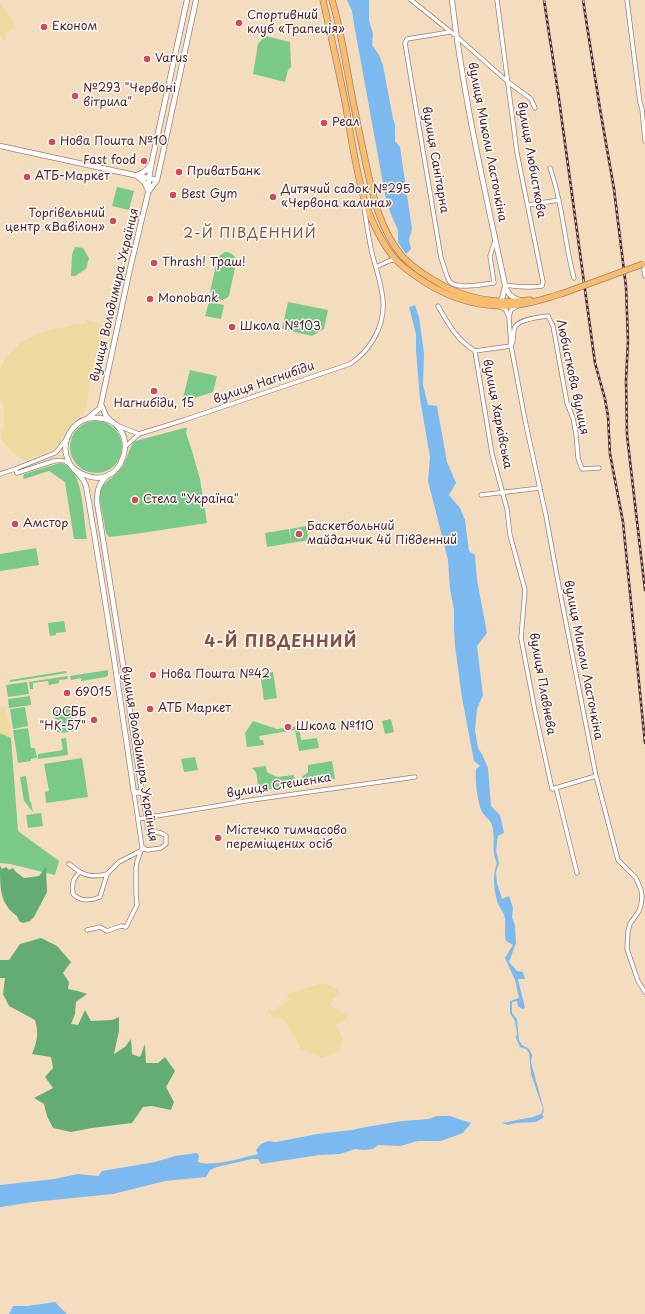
<!DOCTYPE html>
<meta charset="utf-8">
<style>
body{margin:0}
canvas{display:block;background:#f4ddbf}
</style>
<canvas width="645" height="1314"></canvas>
<script>
const g = document.querySelector('canvas').getContext('2d');
g.lineJoin = 'round';
function fillPath(path, color) { g.fillStyle = color; g.fill(path, 'evenodd'); }
function stroke(path, color, width, dash) { g.strokeStyle = color; g.lineWidth = width; g.lineCap = dash ? 'butt' : 'round'; g.setLineDash(dash || []); g.stroke(path); }
function write(font, color, halo, rows, align = 'center') {
  g.font = font + ' "Playpen Sans",sans-serif'; g.lineWidth = 3; g.setLineDash([]); g.textBaseline = 'middle'; g.strokeStyle = halo; g.fillStyle = color; for (const [text, x, y, turn = 0] of rows) {
    g.save(); g.translate(x, y); g.rotate((+turn || 0) * Math.PI / 180); g.textAlign = isNaN(turn) ? turn : align; if (halo) g.strokeText(text, 0, 0); g.fillText(text, 0, 0); g.restore();
  }
}
const green = new Path2D(`
 M265,36L290,42L291,67L288,70L285,82L253,74L258,44Z
 M117,187L134,191L129,210L112,206Z
 M75,247L83,248L89,258L86,269L75,276H71L72,254Z
 M225,252C232,252 236,256 236,263L229,296C222,303 214,299 210,292L218,257Z
 M209,302L224,305L221,319L205,316Z
 M288,302L328,310L324,329L312,336L282,329Z
 M190,370L217,376L213,392L182,402Z
 M70 447a26 26 0 1 1 52 0a26 26 0 1 1-52 0Z
 M184,428H187L186,433L192,451L200,479L207,523L135,534L109,537L106,533L99,494C103,480 115,478 122,467C128,458 128,449 135,441Z
 M60,463C66,464 74,471 76,477C83,492 84,521 87,539H74L65,482L49,471L24,479L23,478L24,474Z
 M306,526L309,540L291,543L290,529Z
 M289,529L291,543L267,547L265,533Z
 M36,548L39,565L0,571V554Z
 M64,621L66,632L56,633V635L50,636L48,623Z
 M108,670V675L106,677L81,681V678L71,680L70,676Z
 M66,671L67,673L10,682V680Z
 M273,672L277,698L264,700L260,673Z
 M67,676L68,679L59,680V683L49,685L48,681L33,683V689H30L29,682Z
 M27,682L29,694L8,697L6,685Z
 M30,696L31,705L9,708L8,699Z
 M25,707L28,726L13,729L10,709Z
 M72,708L75,731L61,733V732H57L54,711Z
 M391,719L394,732L385,734L382,721Z
 M253,721L277,729L299,726L301,740L317,738L319,748L299,751L295,730L259,736L260,740H263L264,745L247,747L245,733Z
 M28,728L31,748H35L37,758L31,759V761L18,763L13,730Z
 M0,733L11,738L18,831L59,861L55,875L10,864L0,863Z
 M66,738L68,755L38,759V754L63,750L61,739Z
 M195,757L198,770L184,772L181,759Z
 M82,758L88,797L46,803L45,792L49,791L44,764Z
 M332,761L335,779L299,785L298,780L308,772V765Z
 M266,766L267,772L277,777L294,775L295,785L259,791L256,772L252,768Z
 M26,776L30,802H31L33,812L24,801L20,777Z
 M41,813L43,826L28,828L26,815Z`);
const forest = new Path2D(`
 M0,866L2,869L6,867L9,870L13,868L16,872L24,878L39,876L46,867L47,892L34,917L30,921L23,923L19,921L17,916C0,904 0,889 0,866Z
 M41,938L57,946L71,962L63,973L69,982L68,989L78,991L87,994L76,1002L75,1014L71,1024L78,1025L85,1010L91,1021L112,1020L119,1017V1031L114,1054L125,1047L131,1039L132,1054L140,1057L145,1044L146,1063H158L165,1057L175,1071L166,1087L174,1102L171,1110L152,1106L143,1107L132,1123L92,1128L71,1132L53,1128L47,1116L44,1104L34,1098L53,1088L45,1077L53,1068L51,1057L32,1054C37,1042 39,1033 35,1020L9,1006L3,994L5,978H0V960H9L20,944Z`);
const sand = new Path2D(`
 M0,3C5,11 12,17 15,27L7,33L5,41L0,35Z
 M86,320L104,325L91,377L85,412L66,430L59,444L52,450L24,461L9,449L1,439V429H3L4,411L0,397V369L5,358L19,344L38,333L76,324H85Z
 M0,707H6L11,738L0,733Z
 M323,983L337,989L340,993L332,1000L330,1005L346,1015L347,1020L336,1025L343,1038L340,1051L322,1058L300,1049V1046L285,1021L281,1018L274,1019L268,1011L270,1007L271,1010L277,1008L289,1000L286,994Z`);
const water = new Path2D(`
 M347,0H369V20L373,34L372,45L379,55L383,65L393,119L395,124V141L400,147L412,229L409,240L411,249L406,254L398,242V230L392,217L386,200L354,24L352,11Z
 M415,305L419,317L424,353L423,385L428,405L437,406L447,462L456,483L449,495L460,508L465,520L469,551L475,555L477,580L487,633L477,646L483,695L477,709L475,730L478,748L482,754L488,768L491,806L500,815L504,833L498,836L496,850L499,863L496,872L497,883L502,899L509,896L513,908L512,917L515,926L516,943L509,962L517,971L523,972L525,979H518C520,989 523,998 525,1008L522,1009L518,1006L517,1001L512,1002V1013L517,1019L519,1040L522,1045L529,1049L532,1055L531,1062L544,1110L542,1115L544,1117L536,1122L516,1123L508,1125L502,1123L533,1117L541,1114L543,1109L531,1074L529,1053L526,1049L520,1047L516,1038L517,1033L515,1021L510,1013V1001L519,998L515,980L505,958L513,945L506,941C504,933 506,925 505,918C504,913 500,908 498,904C494,891 492,875 497,863C491,852 495,841 493,830C492,819 486,819 482,812C477,802 475,780 476,769L480,766L474,761L462,698L455,646L454,628V610L450,589L448,560L428,481L430,457L420,399L416,351V334L409,307Z
 M437,1116H450L471,1123L463,1133L441,1141H418L400,1146L378,1145L373,1149L364,1150L355,1149L340,1154L319,1155L261,1164L258,1159H252L217,1167L210,1170L206,1177L165,1181L113,1194L33,1202L0,1207V1185L54,1179L78,1174L98,1176L102,1171L155,1162L175,1156L197,1153L199,1155L198,1162C214,1167 241,1158 258,1154L256,1150L261,1144L268,1141L276,1142L317,1134L352,1130L366,1127L402,1121L429,1119Z
 M55,1302L67,1314H94H9L13,1306H28Z`);
const minor = new Path2D(`
 M411,0L456,36L508,82L531,99L535,108
 M497,0L517,153L543,282L542,286C529,288 518,287 505,285
 M627,0L640,103L642,109L645,141
 M450,32L407,39L405,43L441,258C444,265 446,276 450,282C457,290 485,284 494,283L490,256L495,241
 M550,168C563,203 564,242 574,278
 M528,205L559,200
 M643,264L645,276
 M376,267L391,260L397,261
 M438,306C449,325 456,339 475,351L492,454L507,509L510,535L525,590L521,638L535,711L552,789L596,776
 M517,306L511,310L509,317L511,346L526,425L546,516L559,587L596,776L618,860L636,878L641,890L642,896L641,905L639,911L630,924L628,931L627,949L638,981L645,992
 M501,307L506,310L509,317
 M475,351L511,346C515,340 512,333 515,327C519,319 540,317 548,316L553,326L567,403L573,418L576,434L578,458L582,469L599,468
 M116,425L139,434
 M126,446L139,434L184,420L350,364C370,351 385,326 383,301C382,285 376,269 372,253C368,236 366,219 363,201
 M15,469L55,453L58,450L66,439
 M0,474L15,469L17,473L54,461C61,460 64,460 69,464
 M481,495L540,488
 M556,788L577,873
 M134,793L142,847L147,850L161,848L166,844V836C161,831 154,833 148,829L142,792
 M138,819L252,800L415,777
 M69,864L80,872C72,879 72,884 73,894C81,902 90,901 100,897L107,874C97,877 89,877 80,872
 M107,874L119,862L142,850
 M87,930L100,927L107,931L121,926L126,927L137,905L136,893V868L137,862L141,850`);
const tertiary = new Path2D(`
 M452,0C463,96 485,191 505,285C507,293 511,298 519,300
 M0,146L157,180
 M137,175C144,173 149,169 152,162
 M138,177L144,182L148,190
 M149,191L157,180L196,0
 M499,301L502,299L505,287
 M101,404L106,416L110,420
 M89,417L100,408L101,404L129,273L148,193L149,178L152,161L187,0
 M74,469C126,505 147,416 94,418C86,418 78,422 73,428C63,440 63,455 72,467C78,474 83,477 86,486C104,588 119,690 134,793L142,792L120,645L97,502C97,490 99,483 108,475`);
const primary = new Path2D(`
 M323,0C331,36 339,71 346,107C351,138 356,171 365,202C372,222 382,244 396,260C401,265 407,270 413,274C441,295 473,307 508,306C527,305 543,299 561,294
 M332,0C340,26 344,54 349,80C354,108 360,136 366,164C373,196 380,230 402,256C414,269 429,278 444,286C471,300 500,304 530,300`);
const rail = new Path2D(`
 M544,0L558,92L595,363L605,399L608,416L610,454L623,522L645,743
 M583,0L600,109L614,189L626,287L628,341L626,380L627,435L645,590`);
const primaryBridge = new Path2D(`
 M561,294L643,264`);
const markers = [
 [239,23,4,"#d1495b"],
 [44,27,4,"#d1495b"],
 [147,59,4,"#d1495b"],
 [75,96,4,"#d1495b"],
 [324,123,4,"#d1495b"],
 [52,142,4,"#d1495b"],
 [144,161,4,"#d1495b"],
 [179,172,4,"#d1495b"],
 [27,177,4,"#d1495b"],
 [173,195,4,"#d1495b"],
 [273,197,4,"#d1495b"],
 [113,221,4,"#d1495b"],
 [154,263,4,"#d1495b"],
 [150,299,4,"#d1495b"],
 [232,327,4,"#d1495b"],
 [154,391,4,"#d1495b"],
 [135,500,4,"#d1495b"],
 [15,524,4,"#d1495b"],
 [299,534,4,"#d1495b"],
 [153,675,4,"#d1495b"],
 [67,693,4,"#d1495b"],
 [150,709,4,"#d1495b"],
 [94,720,4,"#d1495b"],
 [288,727,4,"#d1495b"],
 [218,838,4,"#d1495b"]
];
const poiNames = [
 ["Спортивний",247,16],
 ["клуб «Трапеція»",247,30],
 ["Економ",52,27],
 ["Varus",155,59],
 ["№293 \"Червоні",83,89],
 ["вітрила\"",83,103],
 ["Реал",332,123],
 ["Нова Пошта №10",60,142],
 ["Fast food",136,161,"right"],
 ["ПриватБанк",187,172],
 ["АТБ-Маркет",35,177],
 ["Дитячий садок №295",281,190],
 ["«Червона калина»",281,204],
 ["Best Gym",181,195],
 ["Торгівельний",105,214,"right"],
 ["центр «Вавілон»",105,228,"right"],
 ["Thrash! Траш!",162,263],
 ["Monobank",158,299],
 ["Школа №103",240,327],
 ["Нагнибіди, 15",154,404,"center"],
 ["Стела \"Україна\"",143,500],
 ["Амстор",23,524],
 ["Баскетбольний",307,527],
 ["майданчик 4й Південний",307,541],
 ["Нова Пошта №42",161,675],
 ["69015",75,693],
 ["АТБ Маркет",158,709],
 ["ОСББ",86,713,"right"],
 ["\"НК-57\"",86,727,"right"],
 ["Школа №110",296,727],
 ["Містечко тимчасово",226,831],
 ["переміщених осіб",226,845]
];
const streetNames = [
 ["вулиця Миколи Ласточкіна",487,142,79],
 ["вулиця Санітарна",435,160,80],
 ["вулиця Любисткова",531,160,80],
 ["вулиця Володимира Українця",115,295,-77],
 ["Любисткова вулиця",572,377,78],
 ["вулиця Нагнибіди",264,383,-19],
 ["вулиця Харківська",497,414,79],
 ["вулиця Миколи Ласточкіна",583,660,79],
 ["вулиця Плавнева",542,684,80],
 ["вулиця Володимира Українця",139,754,81],
 ["вулиця Стешенка",279,786,-9]
];
const quarterNames = [
 ["2-Й ПІВДЕННИЙ",250,234]
];
const districtNames = [
 ["4-Й ПІВДЕННИЙ",281,643]
];
fillPath(green, '#7ac989');
fillPath(forest, '#63ad75');
fillPath(sand, '#eeda9e');
fillPath(water, '#7cb9ef');
stroke(minor, '#9f7e75', 5);
stroke(tertiary, '#9f7e75', 6);
stroke(primary, '#9f7e75', 7);
stroke(minor, '#fff', 3.5);
stroke(tertiary, '#fff', 4.5);
stroke(primary, '#f9be6d', 5.5);
stroke(rail, '#4a1f2b', 2.5);
stroke(rail, '#fdfcf7', 1, [3]);
stroke(primaryBridge, '#9f7e75', 7, []);
stroke(primaryBridge, '#f9be6d', 5.5);
for (const [x, y, r, color] of markers) { const dot = new Path2D(); dot.arc(x, y, r, 0, 2 * Math.PI); g.fillStyle = color; g.fill(dot); stroke(dot, '#fdfcf7', 1.5); }
write('12px', '#4a1f2b', '#fdfcf7', poiNames, 'left');
write('12px', '#4a1f2b', '#fdfcf7', streetNames);
g.letterSpacing = '1px';
write('14px', '#835044', '#fdfcf7', quarterNames);
g.letterSpacing = '0px';
g.letterSpacing = '1px';
write('bold 16px', '#835044', '#fdfcf7', districtNames);
g.letterSpacing = '0px';
</script>
